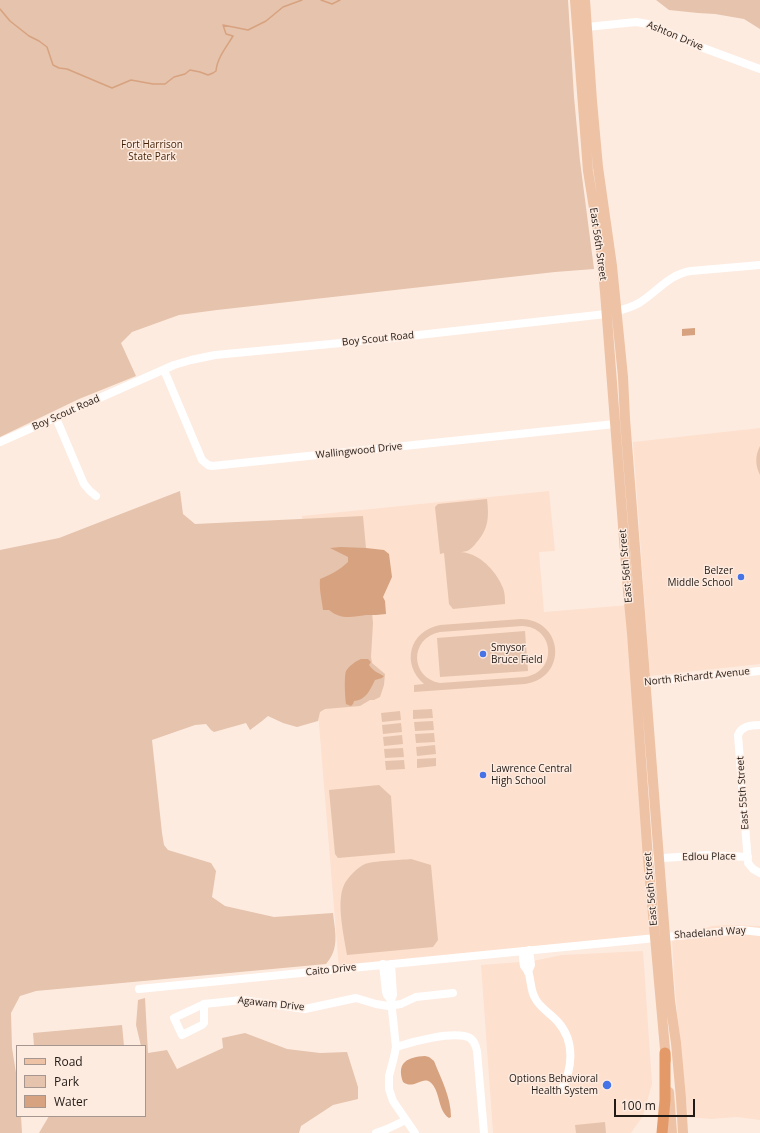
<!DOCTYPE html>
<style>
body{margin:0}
#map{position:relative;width:760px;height:1133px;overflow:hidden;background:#fdebe0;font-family:"Open Sans",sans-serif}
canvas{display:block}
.legend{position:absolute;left:16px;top:1045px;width:130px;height:72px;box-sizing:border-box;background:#fdebe0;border:1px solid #a5978f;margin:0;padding:5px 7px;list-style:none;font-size:12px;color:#221a15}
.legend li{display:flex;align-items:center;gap:8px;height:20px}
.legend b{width:20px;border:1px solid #a5978f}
.scale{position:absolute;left:614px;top:1099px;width:81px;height:18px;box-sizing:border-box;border:2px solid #221a15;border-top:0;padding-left:5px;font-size:12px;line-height:14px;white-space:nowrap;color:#221a15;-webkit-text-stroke:3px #fdebe0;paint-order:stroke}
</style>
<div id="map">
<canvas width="760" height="1133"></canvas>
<ul class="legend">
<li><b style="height:5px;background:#eec2a4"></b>Road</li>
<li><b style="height:11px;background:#e6c3ac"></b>Park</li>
<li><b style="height:11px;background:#d7a27f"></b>Water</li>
</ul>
<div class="scale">100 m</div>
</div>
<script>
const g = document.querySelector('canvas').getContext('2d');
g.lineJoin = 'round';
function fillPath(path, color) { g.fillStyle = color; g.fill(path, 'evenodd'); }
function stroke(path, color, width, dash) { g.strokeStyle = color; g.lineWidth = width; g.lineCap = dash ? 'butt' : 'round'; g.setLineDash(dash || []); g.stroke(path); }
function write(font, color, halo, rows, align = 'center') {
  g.font = font + ' "Open Sans",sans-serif'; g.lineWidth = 3; g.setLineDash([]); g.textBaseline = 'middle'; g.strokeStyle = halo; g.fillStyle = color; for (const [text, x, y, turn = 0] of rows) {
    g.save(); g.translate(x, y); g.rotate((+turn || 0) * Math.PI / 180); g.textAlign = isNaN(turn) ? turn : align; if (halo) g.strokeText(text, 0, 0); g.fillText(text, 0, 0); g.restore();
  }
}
const built = new Path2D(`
 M760,428V664L650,676L633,442Z
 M549,491L555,551L539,552L544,612L629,605L655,938L339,969L302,516Z
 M726,925L760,926V1120L737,1117L711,1119L688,1117L675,991L672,939L712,926Z
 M643,951L652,1084L643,1116L631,1133H493L481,965L533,961L562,955Z`);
const green = new Path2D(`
 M0,0H568L574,97L580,161L594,269L555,272L217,310L179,315L132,332L121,343L136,376L79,399L0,437Z
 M656,0H760V29L744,19L715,14L698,13L669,10Z
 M760,446V475C755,465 755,456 760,446Z
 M180,491L183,514L195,524L363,516L373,623L371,657L372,663L385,674L384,685L380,697L374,700H370L360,706L325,709L320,712L318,721L297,727L283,723L268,716L262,721L250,730L246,723L214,732L211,730L206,724L195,725L152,740L162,833L164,845L168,850L211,863L216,871L212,897L225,906L274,917L333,913C335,932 340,948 326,964L36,991L20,996L11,1013L12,1048L17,1079V1116H21L22,1133H0V550L59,538Z
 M487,499C489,516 489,529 476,543C474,546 470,550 467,551C464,552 460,552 458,552C461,552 464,552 467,553C483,557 497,573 503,588C505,593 505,599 505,604L453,609L449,604L444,553L440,554L435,507L438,504Z
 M521,619C564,620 568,678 525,684L414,692V685L424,684C401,664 409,631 440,625ZM522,626C555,627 558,672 525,677L440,683C410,678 409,638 440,632Z
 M525,631L528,671L440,677L437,638Z
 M432,709L433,718L413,719V710Z
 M400,711L401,720L382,722L381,713Z
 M433,721L434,730L415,731L414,722Z
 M401,723L402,732L383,734L382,725Z
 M434,733L435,742L416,743L415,734Z
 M402,735L403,744L384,746L383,737Z
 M435,745L436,754L417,756L416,747Z
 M403,748L404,757L385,758L384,749Z
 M436,758V766L417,768V759Z
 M404,760L405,769L386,770L385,761Z
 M379,785L391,796L395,853L338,858L335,854L329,790Z
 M411,859L431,865L438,940L433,947L347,955C344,936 336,902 344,885C347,878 358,867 365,864C372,861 402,860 411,859Z
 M145,998L148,1053L167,1050L177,1069L223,1048L222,1038L245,1033L287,1049L320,1053L347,1052L358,1087V1099L333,1105L301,1126L299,1133H39L49,1116H145V1046H141L136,1025L138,1000Z
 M122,1025L124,1046H34L33,1033Z
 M605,1122L606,1133H576L575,1125Z`);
const water = new Path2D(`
 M695,328V335L682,336V329Z
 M341,547L366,548L384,550L389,554L392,577L383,597L385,601L386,614C379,615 373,615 366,615C352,617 341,620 329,610H323C322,600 319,590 320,579C330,575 340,570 348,562V557L330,548Z
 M361,659H368L371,662L369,665C373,671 378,673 384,676L382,678L375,680C370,690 366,700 354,701L353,704L351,706L346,704C345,697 344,677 346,671C349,666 356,661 361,659Z
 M425,1056L429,1057L434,1061C441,1079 451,1097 451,1117L449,1118C437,1110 441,1091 430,1082C422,1076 414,1090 403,1082C396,1062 408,1057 425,1056Z`);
const stream = new Path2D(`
 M321,0L332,4L340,0
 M0,9L10,21L29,36L39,41L47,47L53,65L59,68L67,69L112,88L131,80L153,84H165L174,77L185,74L190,70L200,72L208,75L213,73L216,71C217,58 227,46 233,36L226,34L223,25L248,30L266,21L283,7L302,0`);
const minor = new Path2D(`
 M587,27L636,22L648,24L698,46L760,69
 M164,370L202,460L208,465L212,466L615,424
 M56,418L84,484L90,491L96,496
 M0,442L174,365L191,360L215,355L383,339L606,314C617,311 629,309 639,303C657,292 669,274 691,271L760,265
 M639,683L760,671
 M760,725C751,726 742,725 738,735L748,863L753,869L760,873
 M648,859L708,855L748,857
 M523,951C523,955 523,962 524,966C525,967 527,970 528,971C531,978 530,989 535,998C539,1007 551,1014 558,1022C575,1041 573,1069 561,1090
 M383,964L386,992L387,995L391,1000
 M391,964L393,995L391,1000L396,1047L394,1057L389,1076V1089L393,1101L415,1133
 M528,972L531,965L529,950
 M139,989L666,937L741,930L760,932
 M204,1004L242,1000L305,1009L356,998L376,1004L388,1006L401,1004L416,997L453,993
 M204,1004V1023L202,1025L182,1035L174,1018Z
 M396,1047C411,1042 455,1030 470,1038C474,1041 476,1046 477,1051L484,1133
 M376,1133L387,1129L406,1120`);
const major = new Path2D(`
 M575,0L588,171L601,252L605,292L628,591L632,633L648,859L666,1060
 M585,0L592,101L598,167L612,266L623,377L625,419L670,1001L676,1043L681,1098L683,1133
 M669,1092L672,1133`);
const highway = new Path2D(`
 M662,1133L665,1100V1053`);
const markers = [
 [741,577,4,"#4673e5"],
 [483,654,4,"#4673e5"],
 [483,775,4,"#4673e5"],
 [607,1085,5,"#4673e5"]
];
const streetNames = [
 ["Ashton Drive",675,36,23],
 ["East 56th Street",598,244,82],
 ["Boy Scout Road",378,339,-6],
 ["Boy Scout Road",66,413,-24],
 ["Wallingwood Drive",359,451,-6],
 ["East 56th Street",626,566,-95],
 ["North Richardt Avenue",697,677,-6],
 ["East 55th Street",743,793,-94],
 ["Edlou Place",709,857,-1],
 ["East 56th Street",651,889,-95],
 ["Shadeland Way",710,933,-4],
 ["Caito Drive",331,970,-6],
 ["Agawam Drive",271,1004,6]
];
const parkNames = [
 ["Fort Harrison",152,145],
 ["State Park",152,157]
];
const poiNames = [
 ["Belzer",733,571],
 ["Middle School",733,583],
 ["Smysor",491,648,"left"],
 ["Bruce Field",491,660,"left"],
 ["Lawrence Central",491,769,"left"],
 ["High School",491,781,"left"],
 ["Options Behavioral",598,1079],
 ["Health System",598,1091]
];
fillPath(built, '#fde0ce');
fillPath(green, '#e6c3ac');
fillPath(water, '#d7a27f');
stroke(stream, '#d7a27f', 1.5);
stroke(minor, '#fff', 8);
stroke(major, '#eec2a4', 10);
stroke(highway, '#e39a68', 11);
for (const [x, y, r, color] of markers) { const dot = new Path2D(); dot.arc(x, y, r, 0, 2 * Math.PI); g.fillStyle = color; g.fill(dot); stroke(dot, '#fdebe0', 1.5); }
write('10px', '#221a15', '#fdebe0', streetNames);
write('10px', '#421f04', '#fdebe0', parkNames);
write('10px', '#221a15', '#fdebe0', poiNames, 'right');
</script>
